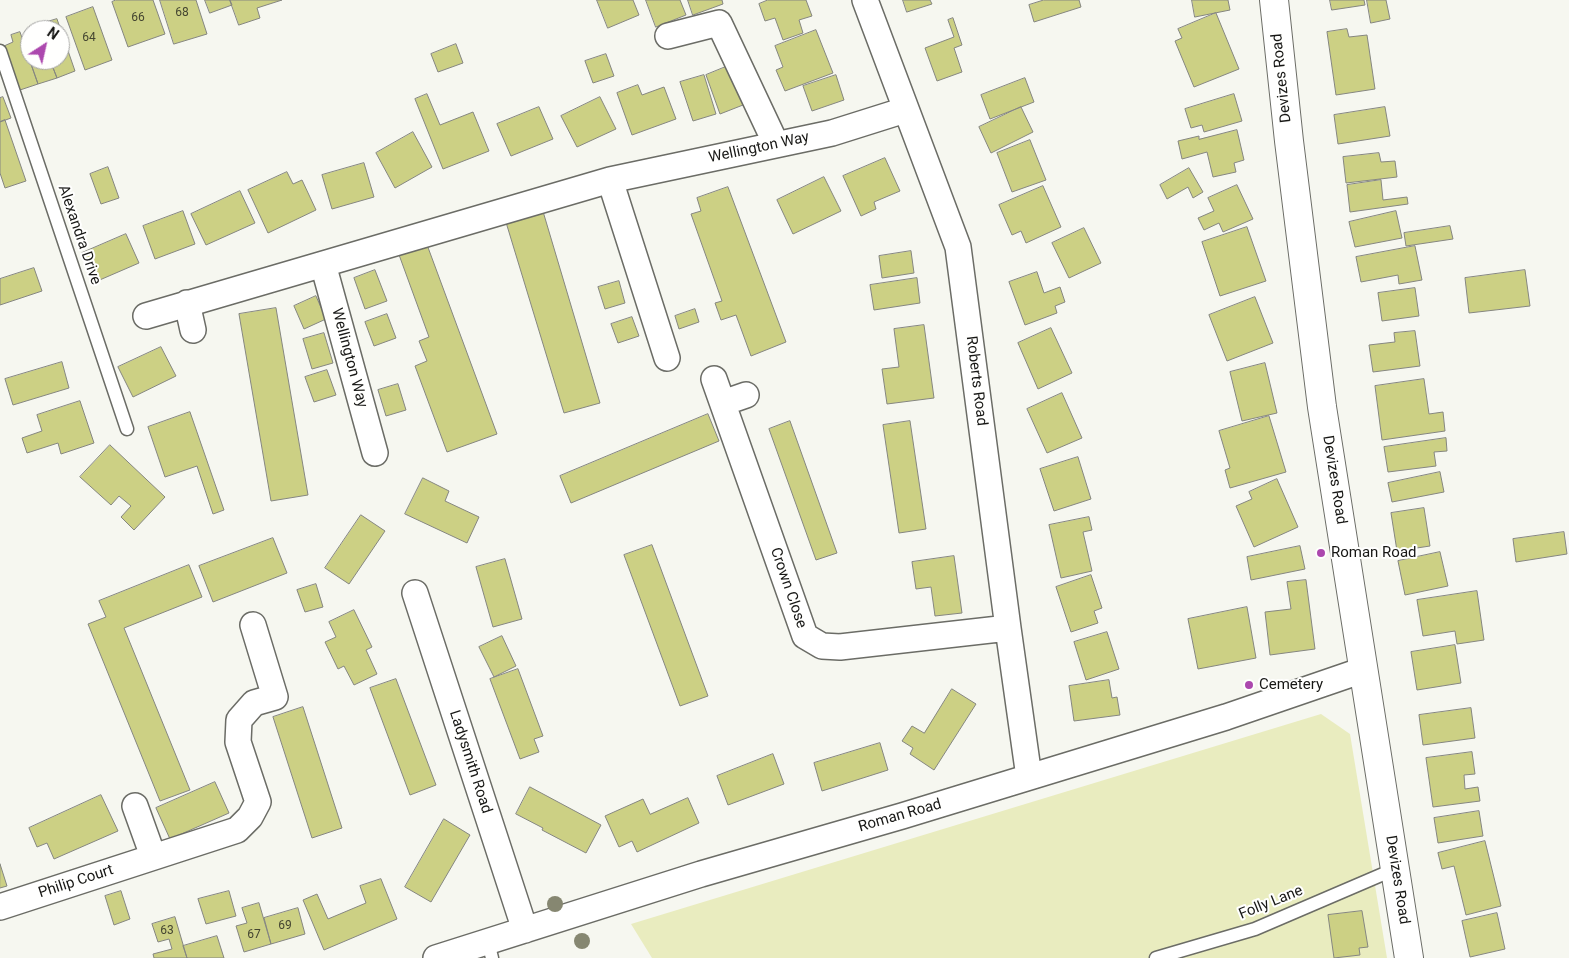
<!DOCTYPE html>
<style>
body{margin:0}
#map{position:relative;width:1569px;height:958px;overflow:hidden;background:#f6f7f0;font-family:Roboto,sans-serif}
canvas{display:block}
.north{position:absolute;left:20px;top:20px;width:50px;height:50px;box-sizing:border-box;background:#fffffe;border:1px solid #a2a2a1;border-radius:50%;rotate:35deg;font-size:14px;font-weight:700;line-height:20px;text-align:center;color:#171715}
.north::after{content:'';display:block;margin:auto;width:18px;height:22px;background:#ac48ae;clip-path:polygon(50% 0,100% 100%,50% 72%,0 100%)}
</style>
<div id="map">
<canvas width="1569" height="958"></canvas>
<div class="north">N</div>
</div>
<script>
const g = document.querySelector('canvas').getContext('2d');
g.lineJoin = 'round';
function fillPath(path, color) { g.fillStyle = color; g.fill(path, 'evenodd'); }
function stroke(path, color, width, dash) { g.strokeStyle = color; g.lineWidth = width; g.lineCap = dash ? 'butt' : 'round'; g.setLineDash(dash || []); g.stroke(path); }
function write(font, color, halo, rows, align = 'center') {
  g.font = font + ' Roboto,sans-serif'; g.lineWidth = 4; g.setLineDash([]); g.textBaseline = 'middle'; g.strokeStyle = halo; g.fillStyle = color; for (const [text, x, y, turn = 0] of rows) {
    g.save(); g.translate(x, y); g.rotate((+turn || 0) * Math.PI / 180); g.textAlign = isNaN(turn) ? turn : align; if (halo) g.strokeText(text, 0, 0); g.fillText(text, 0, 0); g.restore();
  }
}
const green = new Path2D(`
 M1321,714L1350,734L1387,958H652L631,924Z`);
const building = new Path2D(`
 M116,0H153L165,34L128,47L112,2Z
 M160,0H196L207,34L174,44Z
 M205,0H230L232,5L210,13Z
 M230,0H282L257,8L260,18L239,25Z
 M597,0H633L639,15L608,28Z
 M646,0H680L686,15L656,27Z
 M688,0H722L723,4L693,15Z
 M768,0H806L812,16L799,20L803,33L783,40L775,18L765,21L759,4Z
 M903,0H930L932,4L907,12Z
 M1044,0H1079L1081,7L1034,22L1029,5Z
 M1192,0H1228L1230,10L1195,17Z
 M1330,0H1364L1365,5L1332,10Z
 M1367,0H1386L1390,19L1371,23Z
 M93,7L112,60L85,70L66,17Z
 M1216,13L1239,69L1194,87L1175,41L1182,38L1178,29Z
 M953,18L962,45L954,48L962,72L937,81L925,48L954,37L948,20Z
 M57,19L75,71L57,78L50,60H60V30H48L50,29L47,22Z
 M1347,29L1349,37L1367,35L1375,89L1336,95L1327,32Z
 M816,30L833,73L785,91L776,70L783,67L775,46Z
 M20,32L38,84L20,90L4,46L13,42L11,35Z
 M30,37V60H50L57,78L38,84L22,39Z
 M456,44L463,63L438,72L431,54Z
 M606,54L614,76L593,83L585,61Z
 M728,66L743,105L720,114L706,75Z
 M704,75L716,114L693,121L680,82Z
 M836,75L844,100L812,111L803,86Z
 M1025,78L1034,102L990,119L981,95Z
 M638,85L642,95L664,87L676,119L632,135L617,93Z
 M427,94L440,125L473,112L489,151L443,169L415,99Z
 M1234,94L1242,121L1204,132L1202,125L1191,128L1185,109Z
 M3,97L11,118L0,122V98Z
 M600,97L616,129L577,147L561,116Z
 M539,107L553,139L511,156L497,124Z
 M1021,107L1033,132L991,153L979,127Z
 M1385,107L1390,136L1338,144L1334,115Z
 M5,120L26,181L5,188L0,173V122Z
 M1237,130L1244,160L1234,163L1236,172L1213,177L1207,152L1182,159L1178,141L1199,136V139Z
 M413,132L432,167L395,188L376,153Z
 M1030,140L1046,180L1012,192L997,153Z
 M1379,153L1381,162L1395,161L1397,177L1346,183L1343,157Z
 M885,158L900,191L874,202L876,209L861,216L843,176Z
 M364,163L374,197L332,209L322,175Z
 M108,167L119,198L101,204L90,174Z
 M1189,168L1203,192L1193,198L1188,187L1167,199L1160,185Z
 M287,172L293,184L302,180L316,210L268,233L248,190Z
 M824,177L841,211L793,234L777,200Z
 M1381,180L1383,200L1407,197L1408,204L1350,212L1347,185Z
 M1237,185L1253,219L1223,232L1219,223L1204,230L1198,218L1214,211L1208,198Z
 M1043,186L1061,227L1026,243L1021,231L1012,235L999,205Z
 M728,187L786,342L751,356L736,315L721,320L715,303L722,301L691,214L701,211L697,198Z
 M240,191L255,223L206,245L191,214Z
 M542,208L600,403L564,413L505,219Z
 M183,211L195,244L155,259L143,226Z
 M1396,211L1402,238L1355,247L1349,222Z
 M1450,226L1453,239L1406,246L1404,233Z
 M1247,227L1266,281L1220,296L1202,242Z
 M1084,228L1101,263L1069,278L1052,243Z
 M126,234L139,263L95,282L82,253Z
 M426,242L497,434L447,452L415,366L427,361L419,341L429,337L398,252Z
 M1415,246L1422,280L1399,284L1398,275L1361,282L1356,257Z
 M911,251L914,273L882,278L879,256Z
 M34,268L42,291L0,305V279Z
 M375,270L387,301L365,309L354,278Z
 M1525,270L1530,306L1469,313L1465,278Z
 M1037,272L1044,293L1060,287L1065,302L1055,306L1057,313L1025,325L1009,282Z
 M917,278L920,303L874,310L870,285Z
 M619,281L625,303L605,309L598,287Z
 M1415,288L1419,316L1382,321L1378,293Z
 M316,296L326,319L304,329L294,306Z
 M1255,297L1273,343L1227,361L1209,315Z
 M276,308L308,495L271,501L239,314Z
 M695,309L699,322L679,329L675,316Z
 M387,314L396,338L374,346L365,322Z
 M632,317L639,336L618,343L611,324Z
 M924,325L934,398L887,404L882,369L899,367L894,329Z
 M1051,328L1072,373L1038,389L1018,343Z
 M1415,331L1420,366L1373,372L1369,345L1395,342L1394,333Z
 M324,333L333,363L312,369L303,339Z
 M161,347L176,376L133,397L118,367Z
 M62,362L69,388L13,405L5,379Z
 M1265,363L1277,413L1242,421L1230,372Z
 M327,370L336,395L314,402L305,377Z
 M1424,379L1429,414L1443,412L1445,431L1382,440L1375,386Z
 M398,384L406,410L386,416L378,390Z
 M1062,393L1082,438L1047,453L1027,409Z
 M80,401L94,443L61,454L58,443L27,453L22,438L42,431L37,415Z
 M190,412L224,510L213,514L197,466L165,477L148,427Z
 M708,414L719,441L571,503L560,476Z
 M1269,416L1286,472L1230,488L1225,470L1230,468L1219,431Z
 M790,421L837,553L816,560L769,429Z
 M910,421L926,529L899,533L883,425Z
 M1446,438L1447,451L1434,452L1436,466L1388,472L1384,447Z
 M110,445L165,497L134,530L121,517L131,506L119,496L111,505L80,477Z
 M1078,457L1091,499L1054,511L1040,469Z
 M1440,472L1444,492L1392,502L1388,483Z
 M423,478L449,491L445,501L479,517L467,543L405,514Z
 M1277,479L1298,527L1254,547L1236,506L1252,499L1249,492Z
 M1424,508L1430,546L1397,551L1391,513Z
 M361,515L385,531L349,584L325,568Z
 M1089,517L1092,530L1083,532L1092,571L1061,578L1049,525Z
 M1564,532L1567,554L1516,562L1513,539Z
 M273,538L287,573L213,602L199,566Z
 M652,545L708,696L680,706L624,555Z
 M1300,546L1305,569L1251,580L1247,557Z
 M1440,552L1448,586L1405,595L1398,561Z
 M954,556L962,613L935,616L931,587L916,589L912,562Z
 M505,559L522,619L493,627L476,567Z
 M189,565L202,597L124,628L190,790L160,801L88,624L106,617L99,601Z
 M1091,575L1102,608L1094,611L1098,623L1071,632L1056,587Z
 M1306,580L1315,649L1270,655L1265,612L1291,609L1287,582Z
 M316,584L323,607L305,612L297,590Z
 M1477,591L1484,640L1457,644L1455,631L1423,636L1417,600Z
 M1247,607L1256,658L1198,669L1188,619Z
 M354,610L372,647L366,650L377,674L354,685L344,666L338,669L325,642L336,637L329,622Z
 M1107,632L1119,669L1086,680L1074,642Z
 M502,636L516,666L494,677L479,647Z
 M1455,645L1461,683L1417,690L1411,652Z
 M518,669L543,736L534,739L539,752L520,759L490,679Z
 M396,679L436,785L410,795L370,688Z
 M1109,680L1112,698L1117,697L1120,715L1074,721L1069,686Z
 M952,689L976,704L934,770L910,754L913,748L902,741L912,726L924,733Z
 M303,707L342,828L312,838L273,717Z
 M1471,708L1475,738L1423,745L1419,715Z
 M880,743L888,770L822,791L814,763Z
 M1472,752L1475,774L1464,775L1465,789L1478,787L1480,801L1433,807L1426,758Z
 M773,754L784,784L728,805L717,776Z
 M215,782L229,813L170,839L156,808Z
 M530,787L601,825L586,853L542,830L543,828L516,814Z
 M101,795L118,831L54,859L47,843L37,847L29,828Z
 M688,798L699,823L637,852L632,841L619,847L605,816L643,799L650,814Z
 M1479,811L1483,836L1438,843L1434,818Z
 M444,819L470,835L431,902L405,887Z
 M1485,841L1501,906L1466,915L1454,866L1442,869L1438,853Z
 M0,864L7,886L0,888Z
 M381,879L397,919L324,950L303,900L317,894L328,919L366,903L360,886Z
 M121,891L130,919L114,925L105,896Z
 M229,891L236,916L206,924L198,899Z
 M259,903L271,944L244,952L236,926L247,923L242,908Z
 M298,908L305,934L271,944L264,918Z
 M1362,911L1368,947L1359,948L1360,955L1334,958L1328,915Z
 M1497,913L1505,949L1470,957L1462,921Z
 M175,917L187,958H154L153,954L172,949L169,939L158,942L152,924Z
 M217,936L224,958H187L183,946Z`);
const lane = new Path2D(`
 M0,51L127,429
 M488,942L492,958
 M1156,958L1255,929L1395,869`);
const street = new Path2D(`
 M865,0L958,247L1008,628L1029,777
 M668,36L719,23L776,144
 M610,180L667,358
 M323,264L375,453
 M187,303L193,330
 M146,316L610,180L832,133L905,110
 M714,379L805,636L822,646L840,647L1008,628
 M723,403L746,395
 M415,593L525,930
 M135,806L153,856
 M0,907L237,830L250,817L258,802L238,742L239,720L254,703L275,697L253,625
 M436,958L701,874L902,816L1226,717L1363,670`);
const primary = new Path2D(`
 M1274,0L1289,141L1322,407L1409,958`);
const trees = [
 [555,904],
 [582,941]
];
const markers = [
 [1321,553,5,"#ac48ae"],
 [1249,685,5,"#ac48ae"]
];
const numberNames = [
 ["68",182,13],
 ["66",138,18],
 ["64",89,38],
 ["69",285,926],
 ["63",167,931],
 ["67",254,935]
];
const streetNames = [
 ["Devizes Road",1282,78,-96],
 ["Wellington Way",759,148,-12],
 ["Alexandra Drive",79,235,71],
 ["Wellington Way",349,358,75],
 ["Roberts Road",976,381,83],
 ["Devizes Road",1334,480,81],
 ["Crown Close",788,588,71],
 ["Ladysmith Road",470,762,72],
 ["Roman Road",900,816,-16],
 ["Devizes Road",1397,880,81],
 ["Philip Court",76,882,-18],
 ["Folly Lane",1271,903,-22]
];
const poiNames = [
 ["Roman Road",1331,553],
 ["Cemetery",1259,685]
];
fillPath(green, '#e9ecbf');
fillPath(building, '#ccd084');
stroke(building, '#858680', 1);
stroke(lane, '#6b6c66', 15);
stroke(street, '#6b6c66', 28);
stroke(primary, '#6b6c66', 30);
stroke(lane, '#fff', 12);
stroke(street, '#fff', 25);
stroke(primary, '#fff', 28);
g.fillStyle = '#868771';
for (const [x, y] of trees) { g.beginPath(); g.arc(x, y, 8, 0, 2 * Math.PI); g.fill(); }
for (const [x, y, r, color] of markers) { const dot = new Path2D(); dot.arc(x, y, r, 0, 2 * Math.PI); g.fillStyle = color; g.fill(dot); stroke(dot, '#fffffe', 2); }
write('12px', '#444531', null, numberNames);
write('15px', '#171715', '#fffffe', streetNames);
write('15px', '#171715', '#fffffe', poiNames, 'left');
</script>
